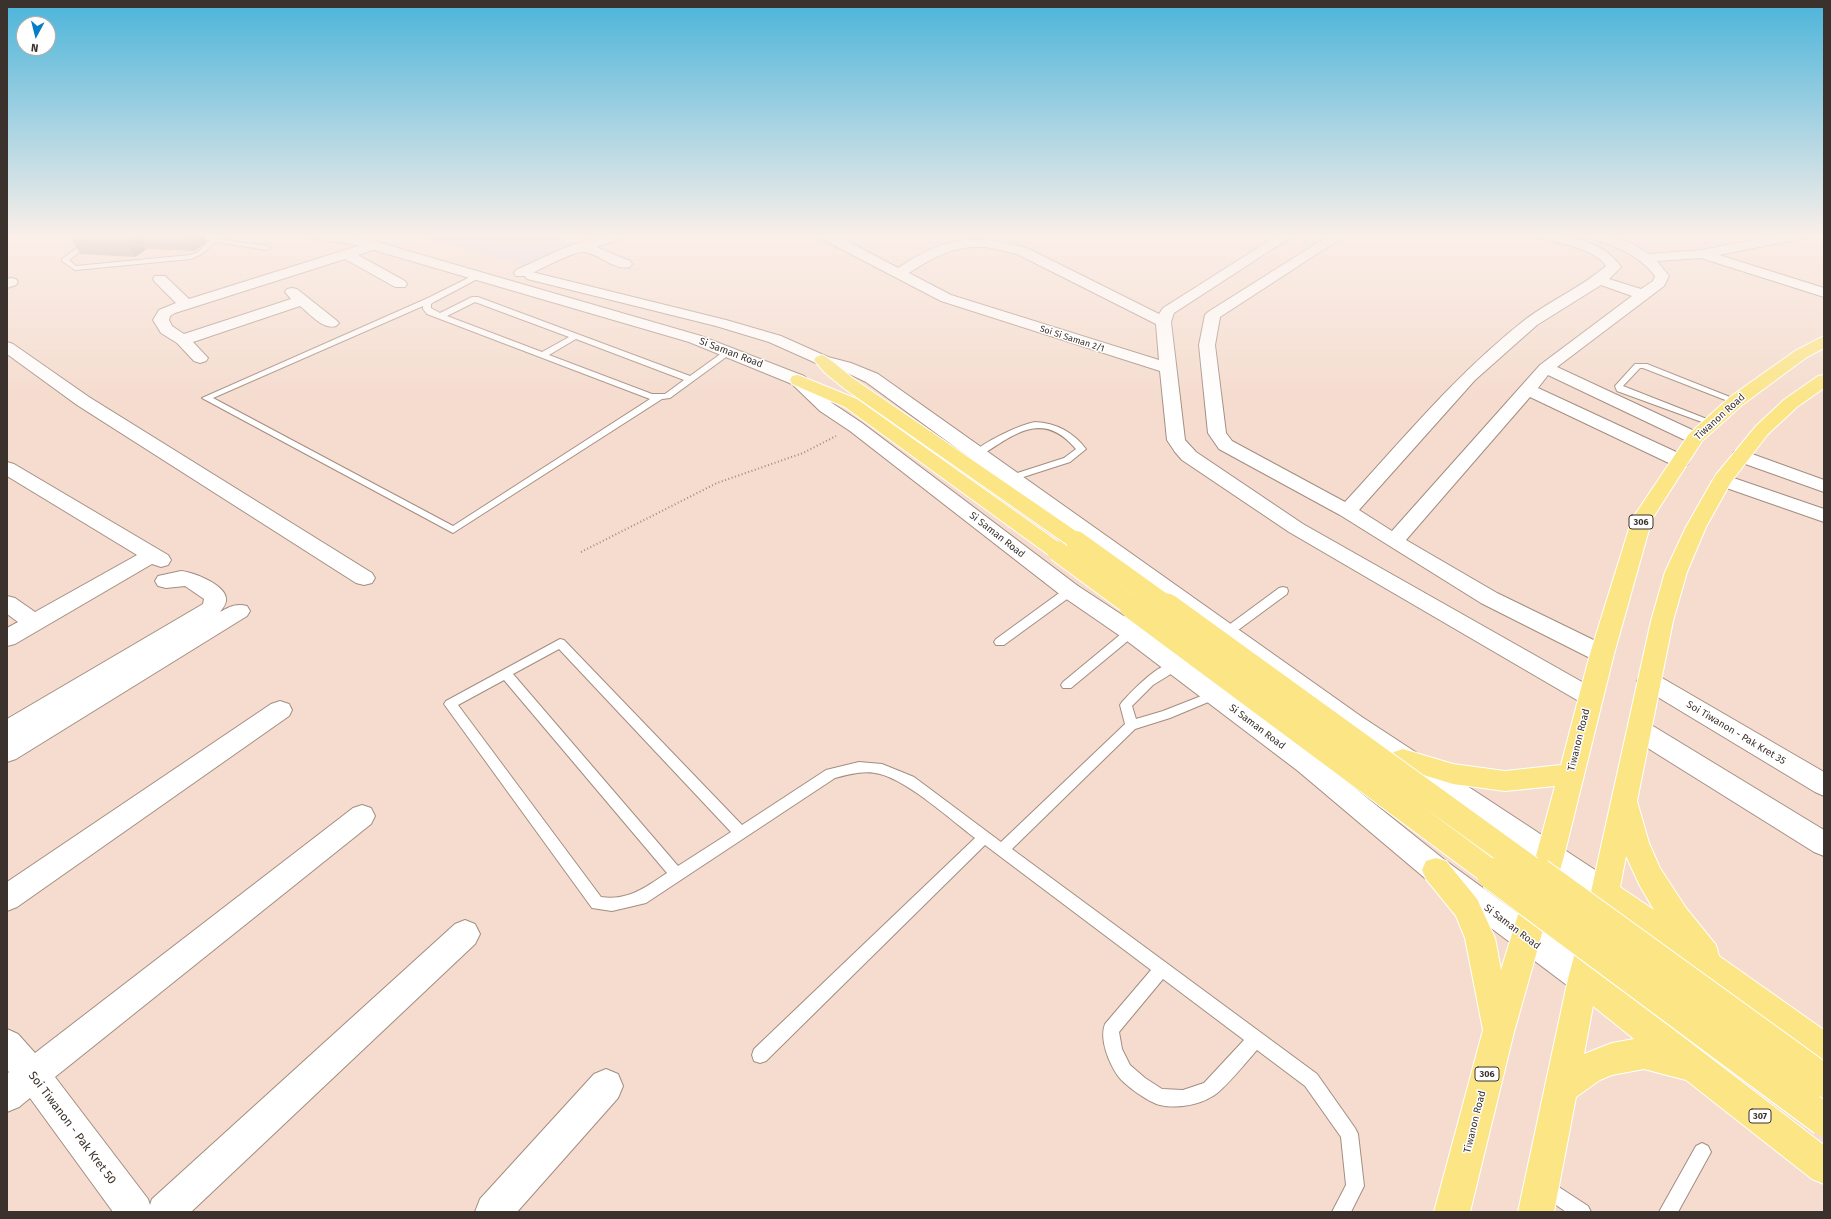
<!DOCTYPE html>
<style>
body{margin:0}
#map{position:relative;width:1831px;height:1219px;overflow:hidden;background:#f5dcce;font-family:"Fira Sans",sans-serif}
canvas{display:block}
.frame{position:absolute;inset:0;border:8px solid #3c322d;pointer-events:none}
.north{position:absolute;left:16px;top:16px;width:40px;height:40px;box-sizing:border-box;background:#fff;border:1px solid #b1adab;border-radius:50%;rotate:187deg;font-size:11px;font-weight:700;line-height:16px;text-align:center;color:#3c322d}
.north::after{content:'';display:block;margin:auto;width:14px;height:18px;background:#057ec7;clip-path:polygon(50% 0,100% 100%,50% 72%,0 100%)}
</style>
<div id="map">
<canvas width="1831" height="1219"></canvas>
<div class="frame"></div>
<div class="north">N</div>
</div>
<script>
const g = document.querySelector('canvas').getContext('2d');
g.lineJoin = 'round';
function fillPath(path, color) { g.fillStyle = color; g.fill(path, 'evenodd'); }
function stroke(path, color, width, dash) { g.strokeStyle = color; g.lineWidth = width; g.lineCap = dash ? 'butt' : 'round'; g.setLineDash(dash || []); g.stroke(path); }
function write(font, color, halo, rows, align = 'center') {
  g.font = font + ' "Fira Sans",sans-serif'; g.lineWidth = 3; g.setLineDash([]); g.textBaseline = 'middle'; g.strokeStyle = halo; g.fillStyle = color; for (const [text, x, y, turn = 0] of rows) {
    g.save(); g.translate(x, y); g.rotate((+turn || 0) * Math.PI / 180); g.textAlign = isNaN(turn) ? turn : align; if (halo) g.strokeText(text, 0, 0); g.fillText(text, 0, 0); g.restore();
  }
}
const education = new Path2D(`
 M413,235H555L573,246L523,265Z`);
const path = new Path2D(`
 M581,552L717,483L803,453L836,436`);
const lane = new Path2D(`
 M95,235H103L69,260L76,266L190,255L198,252L215,235H222L219,239L267,246L270,248L267,250L215,242L202,254L191,259L75,270L62,261V259Z
 M478,273L482,275L481,277L434,302L431,304V308L440,313L472,297H478L690,376L726,350H729L733,352L670,398L662,399L453,533L202,398L428,298ZM475,302L569,337L542,352L447,316ZM423,306V309L427,314L650,399L453,526L213,398ZM576,339L684,380L665,394H652L549,355Z
 M1635,364H1647L1740,401L1736,404L1733,403L1643,368H1640L1623,386L1717,423L1716,425H1710L1617,391L1615,386Z
 M1035,422C1056,423 1073,432 1086,449L1070,462L1011,481L1008,480L1006,478L1008,476L1064,458L1076,449C1042,409 1014,435 980,456L977,457L972,454C983,442 1019,425 1035,422Z
 M1070,587L1074,588L1075,591L1074,594L1004,645H996L994,642L996,639L1066,588Z
 M1283,587L1287,588L1288,591L1287,594L1230,636H1222L1220,633L1222,630L1279,588Z
 M1131,628L1135,629L1137,632L1135,635L1071,688H1063L1061,685L1063,682L1127,629Z
 M560,639L564,640L742,825L826,770L859,762L882,764L914,777L1001,842L1125,724L1120,705L1122,702C1132,691 1163,658 1179,663L1181,666L1179,669L1153,685L1132,706L1136,719L1163,711L1214,691L1218,692L1220,695L1218,698L1170,718L1135,729L1012,849L1317,1074L1355,1128L1358,1134L1364,1186L1351,1212H1332L1346,1185L1341,1137L1305,1086L1257,1050C1248,1060 1223,1091 1213,1096C1199,1105 1177,1109 1160,1105C1150,1103 1124,1085 1118,1076C1109,1063 1099,1039 1105,1024L1151,970L985,845L766,1061L760,1063L754,1061L752,1055L754,1049L975,838C951,820 908,781 880,774C865,770 850,774 835,778L646,903L612,911L592,908L444,704L446,701ZM559,649L731,832L678,866L513,674ZM504,680L667,873C646,887 628,901 601,897L458,705ZM1163,979L1244,1040L1204,1083L1183,1090L1162,1089L1145,1078L1130,1065L1122,1049L1119,1032Z
 M1702,1143L1708,1146L1711,1152L1678,1212H1659L1696,1146Z
 M1545,1178L1588,1206L1591,1212H1566L1539,1193L1536,1187L1539,1181Z`);
const street = new Path2D(`
 M604,235H624L623,238L596,247L630,261L632,264L630,267C614,271 599,253 583,252C574,251 537,271 526,276H516L514,273L516,270L564,248Z
 M819,235H836L898,268C946,236 972,234 1027,248L1159,314L1163,308L1278,235H1294L1174,313L1171,322L1185,440L1196,452L1303,524L1598,691L1602,697L1598,703L1590,706L1582,703L1289,532L1182,460L1175,452L1167,440L1160,371L941,301L820,238ZM972,247H986L1017,254L1156,324L1159,360L951,295L909,273C929,260 947,249 972,247Z
 M1330,235H1346L1220,317L1215,345L1226,433L1232,441L1345,502C1403,439 1458,372 1526,319C1551,300 1582,287 1606,266C1596,249 1559,243 1540,238L1539,235C1568,235 1604,241 1621,267L1609,279L1641,289L1653,281L1655,276C1639,255 1616,246 1591,238L1590,235H1610L1629,242L1649,254L1702,250L1778,235H1806L1805,238L1800,239L1719,255L1824,288V297L1701,258L1657,261L1669,276L1664,286L1557,367L1701,434L1704,438L1701,442L1695,443L1689,442L1548,375L1538,388L1687,457L1689,461L1687,465L1680,467L1673,465L1530,397L1406,540L1497,593L1610,648L1614,654L1610,660L1602,662L1594,660L1481,603L1340,515L1219,449L1208,433L1199,345L1205,315L1208,312ZM1601,285L1632,296L1540,365L1392,531L1359,510L1475,380L1537,325Z
 M374,241L379,242L381,245L379,248L358,255L405,281L407,284L405,287H395L345,259L175,313L170,316L169,320L172,326L184,334L291,299L285,292L287,289L292,288L297,289L336,320L339,323L336,326C323,330 310,314 300,306L193,342L208,358L206,361L200,363L194,361L177,343L161,333L153,320L159,310L176,303L155,282L153,279L155,276H165L189,299Z
 M11,278L16,279L18,282L16,285L7,288V279Z
 M7,342L13,344L89,397L372,573L375,578L372,583L364,585L356,583L77,405L7,354Z
 M1741,450L1824,480V492L1734,460L1732,456L1734,452Z
 M7,462L14,464L168,555L171,560L168,565L161,567L152,564L15,644L7,646V628L18,622L7,614V596L15,598L35,612L137,555L7,476Z
 M1722,474L1824,509V522L1715,484L1713,480L1715,476Z
 M181,571C193,572 224,584 226,598C227,603 223,608 220,612C229,607 236,603 247,606L250,611L247,616L16,759L7,762V719L203,604L204,599L185,586L166,588L158,586L155,581L158,576Z
 M1649,672L1657,675L1824,772V796L1815,792L1641,687L1637,681L1641,675Z
 M280,701L289,704L292,710L289,716L17,907L7,911V882L271,704Z
 M1639,720L1648,723L1824,830V856L1814,852L1630,737L1627,730L1630,723Z
 M362,805L371,808L375,816L371,824L55,1077L148,1199L150,1205L152,1199L455,924L465,920L475,924L480,934L475,944L191,1212H113L30,1098L19,1107L7,1112V1074L9,1072L7,1070V1029L18,1034L35,1053L353,808Z
 M606,1069L618,1074L623,1086L618,1098L517,1212H475L480,1199L594,1074Z`);
const secondary = new Path2D(`
 M310,235H353L701,336L804,376L832,403L862,423L1078,586L1139,626L1316,757L1446,861L1594,969L1598,979L1594,989L1583,993L1572,989L1426,879L1298,771L1123,638L1062,596L850,431L820,411L792,384L689,342L353,244L316,239L311,238Z
 M532,272L726,320L781,336L828,357L851,363L878,374L1362,717L1615,883L1619,892L1615,901L1605,905L1595,901L1344,731L866,382L839,369L816,363L769,342L716,326L527,279L525,276L527,273Z`);
const primary = new Path2D(`
 M1824,336V348L1807,357L1742,405L1702,441L1652,519L1614,654L1564,856L1514,1032L1470,1212H1434L1483,1030L1465,938L1456,916L1426,879L1422,870L1426,861L1436,858L1446,861L1477,899L1495,938L1501,970L1536,856L1555,786L1505,791L1453,784L1394,766L1390,759L1394,752L1403,749L1453,764L1505,771L1561,765L1590,654L1632,519L1689,434L1730,397L1795,351Z
 M822,355C829,357 849,376 857,381L1083,536L1086,541L1083,546L1076,547L1069,546L845,389L825,373L814,360L816,357Z
 M798,375L857,399L1064,546L1067,551L1064,556L1057,558L1050,556L845,407L792,384L790,380L792,376Z
 M1824,375V388L1797,407L1768,434L1731,482L1706,527L1687,572L1673,621L1637,801L1649,843L1660,868L1686,908L1716,945L1719,956L1824,1030V1065L1813,1060L1614,915L1600,973L1824,1145V1184L1812,1179L1686,1080L1644,1069L1612,1075L1600,1080L1576,1097L1554,1212H1518L1568,979L1591,892L1651,621L1665,572L1686,527L1715,476L1756,426L1785,399L1818,376ZM1626,856L1640,886L1654,910L1620,887ZM1593,1006L1634,1039L1612,1043L1584,1054Z`);
const primaryBridgeFar2 = new Path2D(`
 M1076,541L1168,607
 M1057,551L1133,607`);
const primaryBridgeFar1 = new Path2D(`
 M1132,606L1494,875
 M1167,606L1539,875`);
const primaryBridge = new Path2D(`
 M1493,874L1824,1120
 M1538,874L1824,1081`);
const wall = new Path2D(`
 M80,235H204L207,242L194,251L147,249L135,257L80,254L72,240Z`);
const shadedWall = new Path2D(`
 M139,235H140L147,249L135,257L127,243Z
 M189,235H204L207,242L194,251L187,237Z`);
const building = new Path2D(`
 M80,235H139L127,243L72,240Z
 M156,235H189L187,237Z`);
const farStreetnames = [
 ["Soi Si Saman 2/1",1072,339,18]
];
const shields = [
 [1641,522,24],
 [1487,1074,24],
 [1760,1116,22]
];
const shieldNames = [
 ["306",1641,522],
 ["306",1487,1074],
 ["307",1760,1116]
];
const streetNames = [
 ["Si Saman Road",731,353,21],
 ["Tiwanon Road",1720,417,-42],
 ["Si Saman Road",997,535,38],
 ["Si Saman Road",1257,727,37],
 ["Soi Tiwanon - Pak Kret 35",1736,733,31],
 ["Tiwanon Road",1579,740,-76],
 ["Si Saman Road",1512,927,37],
 ["Tiwanon Road",1475,1122,-76]
];
const nearStreetnames = [
 ["Soi Tiwanon - Pak Kret 50",72,1128,53]
];
fillPath(education, '#ddd3e7');
stroke(lane, '#a38d80', 2);
stroke(street, '#a38d80', 2);
stroke(secondary, '#a38d80', 2);
stroke(primary, '#fff', 2);
stroke(path, '#9d8c82', 2, [1, 2.5]);
fillPath(lane, '#fff');
fillPath(street, '#fff');
fillPath(secondary, '#fff');
fillPath(primary, '#fbe585');
stroke(primaryBridgeFar2, '#fff', 22, []);
stroke(primaryBridgeFar1, '#fff', 27, []);
stroke(primaryBridge, '#fff', 34, []);
stroke(primaryBridgeFar2, '#fbe585', 20);
stroke(primaryBridgeFar1, '#fbe585', 25);
stroke(primaryBridge, '#fbe585', 32);
fillPath(wall, '#a48c8a');
fillPath(shadedWall, '#867271');
fillPath(building, '#bfa3a1');
stroke(building, '#867271', 1);
const sky = g.createLinearGradient(0, 0, 0, 406);
sky.addColorStop(0, '#4bb4da');
sky.addColorStop(0.58, '#faefe9');
sky.addColorStop(1, '#faefe900');
g.fillStyle = sky;
g.fillRect(0, 0, 1831, 406);
write('9px', '#3c322d', '#fff', farStreetnames);
for (const [x, y, w] of shields) { const box = new Path2D(); box.roundRect(x - w / 2, y - 7, w, 14, 3); g.fillStyle = '#fff'; g.fill(box); stroke(box, '#3c322d', 1); }
write('bold 9px', '#3c322d', null, shieldNames);
write('10px', '#3c322d', '#fff', streetNames);
write('12px', '#3c322d', '#fff', nearStreetnames);
</script>
